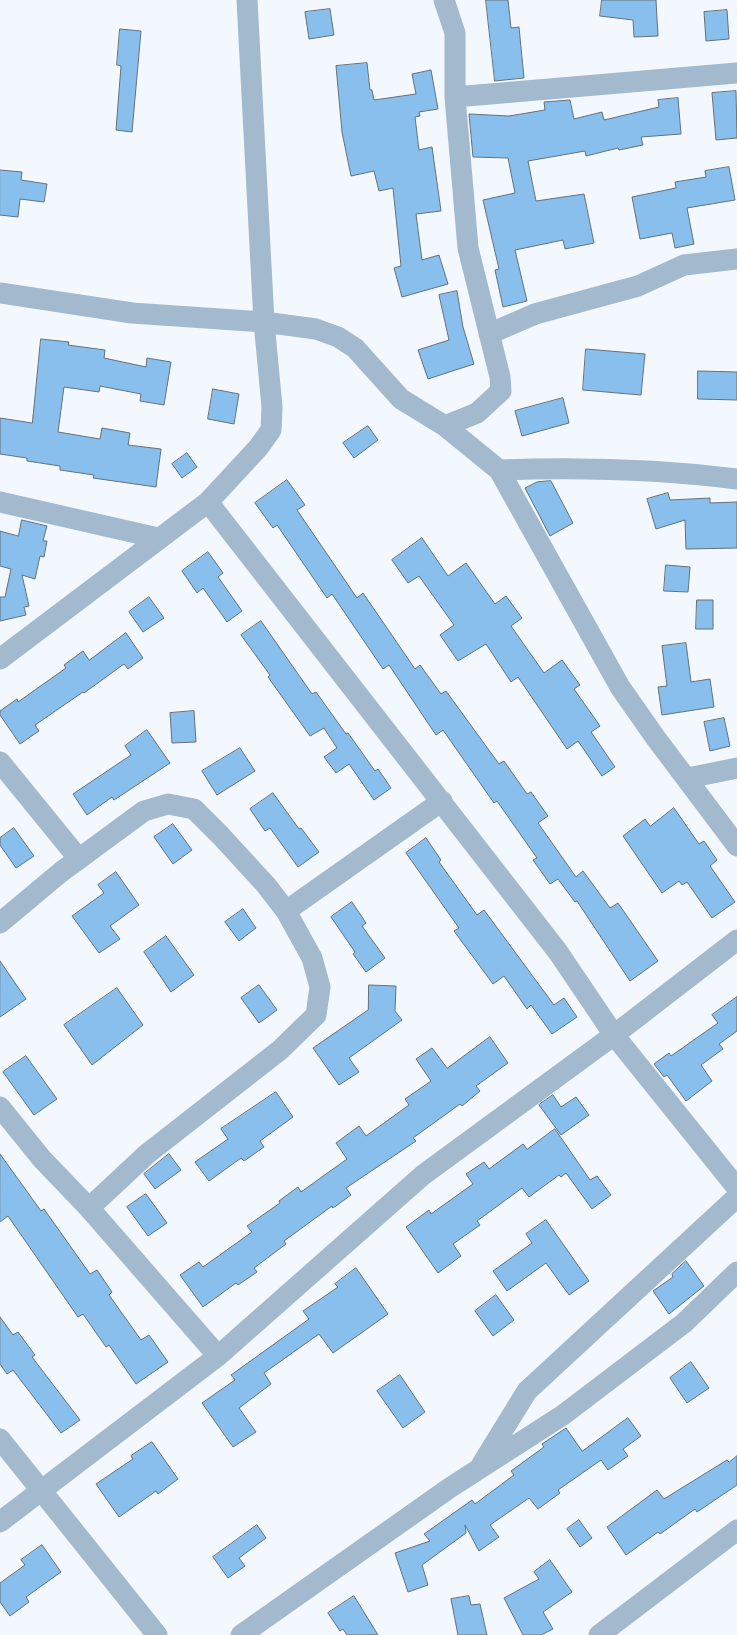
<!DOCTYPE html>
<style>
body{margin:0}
canvas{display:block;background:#f2f8fd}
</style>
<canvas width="737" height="1635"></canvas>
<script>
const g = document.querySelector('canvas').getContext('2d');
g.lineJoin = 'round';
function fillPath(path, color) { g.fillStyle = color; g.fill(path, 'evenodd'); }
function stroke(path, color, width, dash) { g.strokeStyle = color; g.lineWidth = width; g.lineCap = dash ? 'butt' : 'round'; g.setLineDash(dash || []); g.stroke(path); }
const building = new Path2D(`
 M486,0H508L511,28L519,27L524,78L495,81Z
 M602,0H656L658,36L634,37L633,20L600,16Z
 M330,9L334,35L309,39L305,12Z
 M727,10L729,39L706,41L704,12Z
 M120,29L141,31L132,132L116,130L121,66L117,65Z
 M367,63L370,90H372L374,100L416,94L412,74L431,70L438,109L419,112L420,116L415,117L419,150L432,147L441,211L416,214L422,260L439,255L448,284L402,297L394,268L401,266L393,188L379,191L374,171L351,176L342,132L336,66Z
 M736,91L737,138L716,140L712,93Z
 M678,98L681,134L641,137L643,145L619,150L618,148L586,156L585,151L528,161L536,201L584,194L594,243L565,249L563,240L515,250L527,301L503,307L495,270L499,269L483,200L515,193L508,158L473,157L469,114L509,116L545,110L544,102L570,100L574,119L602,112L604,120L659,107L658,100Z
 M729,167L735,200L687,208L694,244L675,248L672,233L640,239L632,197L676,188L675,182L706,177L705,171Z
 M0,170L22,172L21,180L47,184L44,202L20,199L18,217L0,215Z
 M457,291L463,327L474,364L428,379L418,350L449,340L439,295Z
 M41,339L69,342L68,345L105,350L104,358L146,367L147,358L171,362L164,405L140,401L141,394L100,386L99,392L64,387L58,432L100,439L102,428L130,433L128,445L161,449L156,487L93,478L94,475L60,470V466L27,461V458L0,454V418L32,423Z
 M586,349L645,354L641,395L583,390Z
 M698,371L737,372V400L698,399Z
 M213,389L239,394L234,424L208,419Z
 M563,398L569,423L522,436L515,411Z
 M368,426L378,440L354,458L343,443Z
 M187,453L197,467L182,478L172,464Z
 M287,480L305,505L297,510L357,598L363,593L415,669L420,665L441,694L446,691L499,764L504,761L527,794L531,792L548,816L538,823L576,877L583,871L610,908L618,903L658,961L630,981L577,901L575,902L558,879L550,884L533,860L537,858L497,801L494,803L443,730L436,735L389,665L383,669L332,594L327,598L277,525L273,528L255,503Z
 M551,481L573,523L550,536L525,488L537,482Z
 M668,493L670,500L710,498V503L737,502V548L686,549L685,520L656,529L647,499Z
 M22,520L47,526L43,541H47L44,557L40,556L35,579L22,575L29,606L24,607L26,615L0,621V597H5L11,569L0,566V531L18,536Z
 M422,538L448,576L466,563L495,604L506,596L522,618L511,626L544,673L562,660L580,685L574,689L600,726L591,732L615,767L602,776L578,741L567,749L518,677L511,682L486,644L458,661L440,635L454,625L419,576L408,583L392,560Z
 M208,552L223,573L218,577L242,611L227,622L203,588L197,593L182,571Z
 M666,565L690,567L688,592L664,591Z
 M149,597L164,618L143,632L129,612Z
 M697,600H713V629H696Z
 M261,621L312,694L316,692L346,734L348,733L375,771L378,769L391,788L374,800L349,764L336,773L324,757L337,748L324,728L310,736L268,677L270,675L241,635Z
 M126,633L143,658L128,669L124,664L84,693L83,692L35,725L39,731L20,744L0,715V711L17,699L18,702L66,668L64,665L83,651L89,660Z
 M686,643L691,682L710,679L714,707L662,715L658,687L667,686L662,646Z
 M194,711L196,742L172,743L170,713Z
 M724,718L730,746L710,751L704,722Z
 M147,730L170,763L114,800L112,797L87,815L73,794L131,755L125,746Z
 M240,748L255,771L217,795L202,771Z
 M273,793L299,829L301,828L319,852L298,867L270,828L265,831L250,809Z
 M674,808L699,844L704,841L717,860L710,866L735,902L712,918L687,882L682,885L679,881L662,893L623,836L645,819L650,826Z
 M173,824L192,850L173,864L154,837Z
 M14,828L34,856L16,868L0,845V838Z
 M426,838L441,860L439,862L477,915L484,910L554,1005L564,998L577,1017L552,1034L531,1005L527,1009L504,976L493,984L454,931L459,928L406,853Z
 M116,872L139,905L110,926L120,939L99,953L72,916L104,893L98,885Z
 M352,902L366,923L362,926L385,958L366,972L353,954L355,952L331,917Z
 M243,909L256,928L239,941L225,922Z
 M166,936L194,975L171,992L144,952Z
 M0,961L26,999L0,1017Z
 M259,985L277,1010L259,1023L241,998Z
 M369,985L396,986L395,1011L402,1020L349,1058L359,1072L339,1085L313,1048L368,1010Z
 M117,988L143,1025L92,1065L64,1025Z
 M737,997V1031L719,1044L723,1049L701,1065L712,1081L686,1101L667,1075L664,1077L654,1064L669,1053L671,1056L718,1023L712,1015Z
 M490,1037L508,1063L476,1086L480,1091L462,1106L460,1104L413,1138L416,1141L346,1188L351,1195L333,1208L332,1206L284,1241L286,1244L254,1268L257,1272L238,1285L236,1283L203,1307L180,1275L199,1262L203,1267L252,1232L247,1226L280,1203L279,1201L298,1187L301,1192L347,1159L336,1143L359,1126L366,1136L409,1105L405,1099L431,1081L416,1059L432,1048L447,1068Z
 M26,1056L57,1099L34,1115L3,1072Z
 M276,1092L293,1117L260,1141L264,1147L244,1161L241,1158L209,1181L195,1162L228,1139L221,1129Z
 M553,1095L561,1107L576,1097L589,1115L561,1135L539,1105Z
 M555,1129L590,1180L597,1176L611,1195L592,1209L566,1173L561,1177L559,1175L529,1197L522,1188L477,1221L480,1225L453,1244L461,1256L438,1273L406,1227L429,1210L431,1214L473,1184L466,1174L484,1162L489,1169L523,1144L527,1149Z
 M0,1154L41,1211L44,1209L90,1274L97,1270L112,1292L109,1295L141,1340L149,1335L168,1362L136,1384L109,1345L106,1347L83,1314L78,1317L8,1216L0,1222Z
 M169,1154L181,1170L155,1189L144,1174Z
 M146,1194L167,1223L148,1236L127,1207Z
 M546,1220L589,1281L569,1295L546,1263L507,1291L493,1271L532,1243L526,1234Z
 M686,1261L704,1286L669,1314L653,1291L673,1277L672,1274Z
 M356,1268L388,1314L333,1353L319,1334L264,1373L271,1384L239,1408L256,1432L233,1447L202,1403L235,1380L231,1375L309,1319L303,1311L338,1287L335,1284Z
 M496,1295L514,1320L493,1336L475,1311Z
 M0,1317L13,1335L18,1332L35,1355L32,1357L80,1420L61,1433L13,1370L7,1374L0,1364Z
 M691,1362L709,1388L687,1403L670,1378Z
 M400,1375L425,1412L403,1428L377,1391Z
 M628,1418L641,1436L623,1449L628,1456L608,1470L601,1460L558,1490L560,1493L538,1509L529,1498L490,1525L499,1537L479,1551L465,1525L466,1533L422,1565L428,1585L408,1592L395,1553L430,1541L424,1534L472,1500L475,1504L514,1475L511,1471L544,1447L542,1444L566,1428L582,1451Z
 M152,1442L178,1479L158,1494L156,1491L119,1517L96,1484L133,1459L131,1456Z
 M737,1456V1485L697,1512L695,1509L660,1534L658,1532L626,1555L607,1527L657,1490L664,1499L727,1460L729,1462Z
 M579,1520L592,1538L580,1547L567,1529Z
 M257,1525L266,1538L239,1558L245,1566L228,1578L213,1557Z
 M42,1545L61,1572L26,1597L29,1602L10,1616L0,1602V1583L25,1565L21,1560Z
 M550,1560L572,1592L543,1612L553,1629L541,1635H523L504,1598L539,1579L534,1572Z
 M354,1596L378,1635H347L343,1629L340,1631L328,1613Z
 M469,1596L471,1605L480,1604L487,1635H458L451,1599Z`);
const minor = new Path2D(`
 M444,0L455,33V97L468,248L500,377L501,391L477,413L445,426
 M455,97L737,73
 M0,293L132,313L264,322L316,329L338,337L355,348L401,399L445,426L499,470L620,687L655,737L737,846
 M489,334L535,314L638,286L684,265L737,259
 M499,470C579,467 658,469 737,479
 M0,502L158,538
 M208,502L258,448L271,430L272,407L264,322L247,0
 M0,659L208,502L558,952L614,1035L737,1188
 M0,762L79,859
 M688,778L737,768
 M286,911L442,801
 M0,923L61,872L144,811L168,804L194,809L221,836L266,885L286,911L312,958L320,987L316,1015L280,1050L147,1154L89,1208
 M0,1107L42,1159L89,1208L218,1356
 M0,1439L157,1635
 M482,1464L527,1391L737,1197
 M0,1522L218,1356L423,1175L614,1035L737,940
 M241,1635L451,1487L563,1415L684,1323L737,1272
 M599,1635L737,1530`);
fillPath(building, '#89bfed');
stroke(building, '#64717d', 1);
stroke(minor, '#a2b9ce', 21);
</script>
